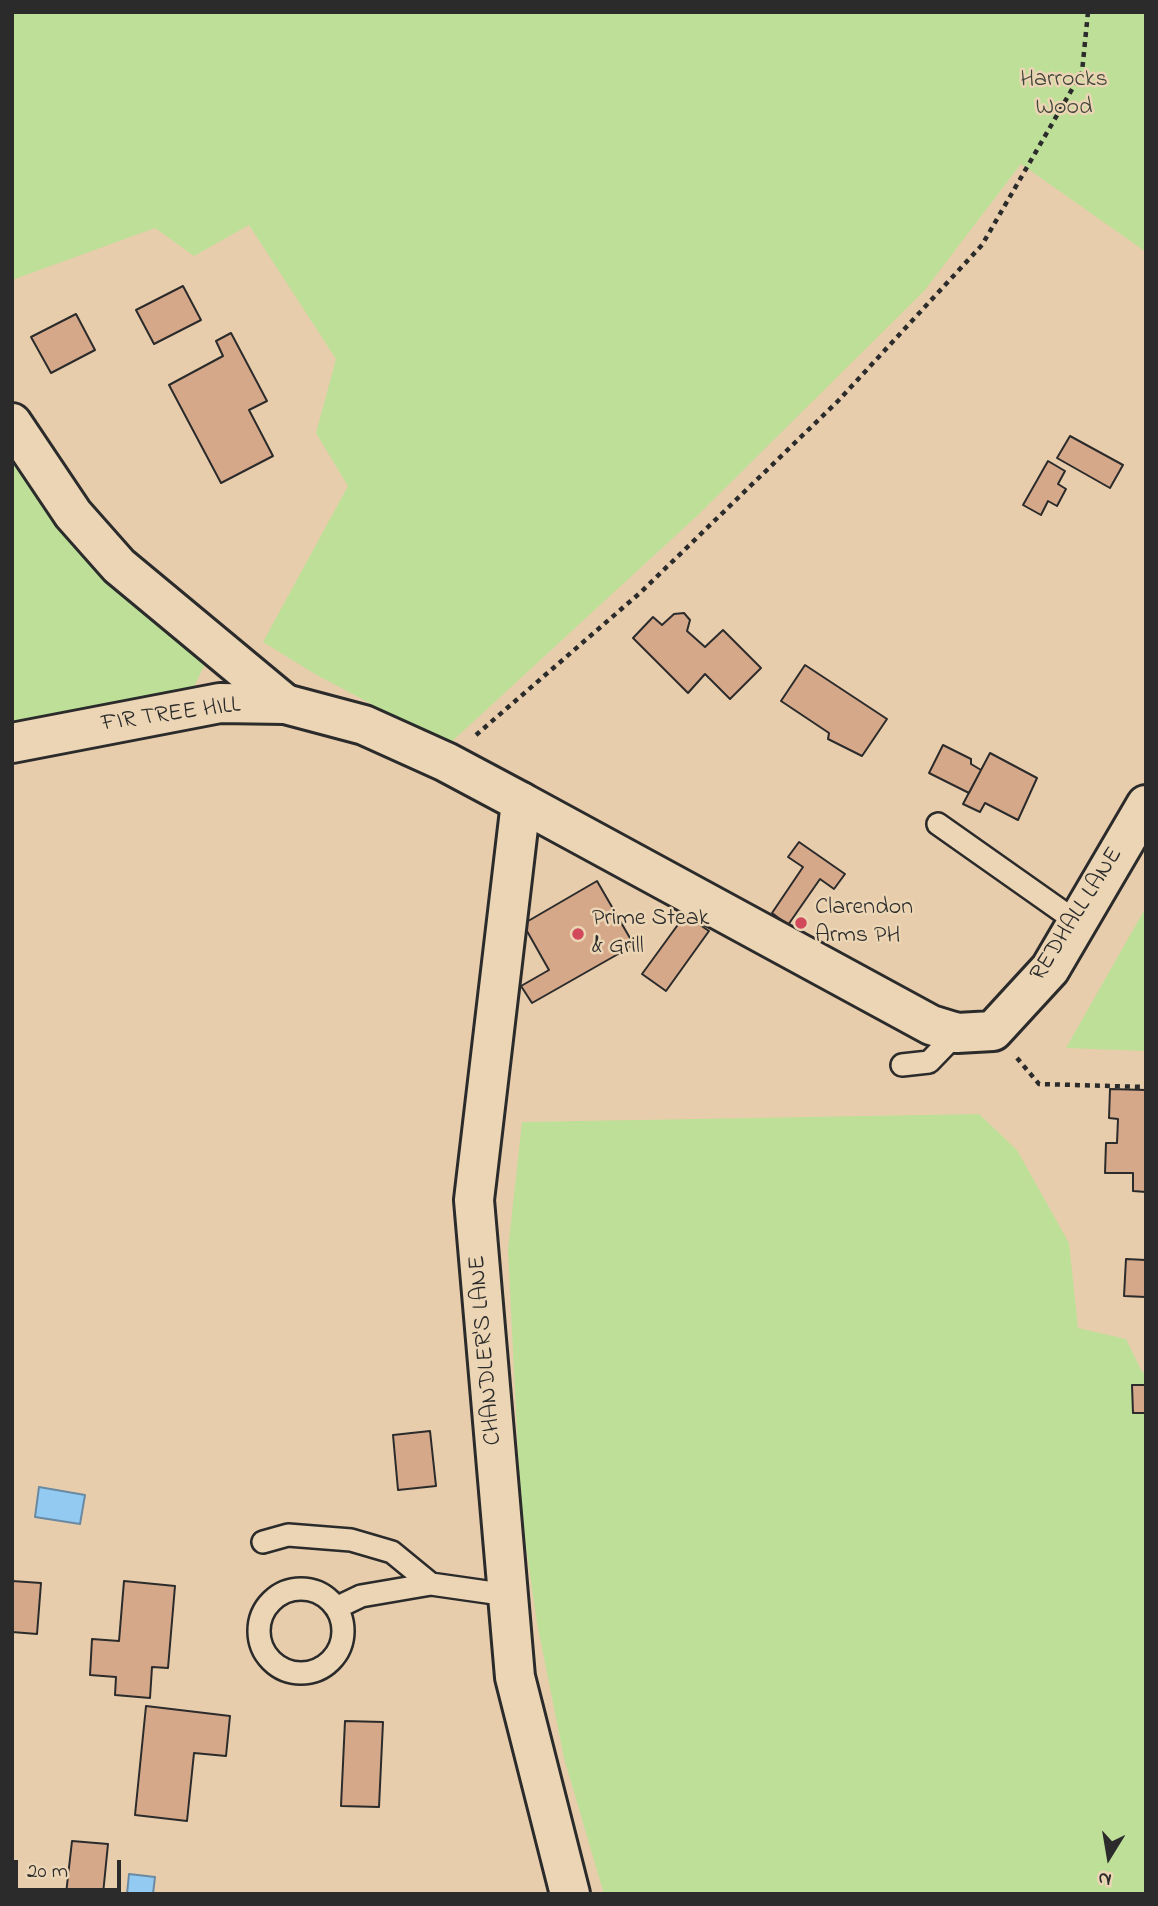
<!DOCTYPE html>
<style>
body{margin:0}
#map{position:relative;width:1158px;height:1906px;overflow:hidden;background:#e8cdac;font-family:"Indie Flower",sans-serif}
canvas{display:block}
.frame{position:absolute;inset:0;border:14px solid #2b2b2b;pointer-events:none}
.north{position:absolute;left:1074px;top:1822px;width:70px;height:70px;-webkit-text-stroke:5px #ebd5b4;paint-order:stroke;rotate:191deg;font-size:19px;font-weight:700;line-height:28px;text-align:center;color:#2b2b2b}
.north::after{content:'';display:block;margin:auto;width:24px;height:32px;background:#2b2b2b;clip-path:polygon(50% 0,100% 100%,50% 72%,0 100%)}
.scale{position:absolute;left:14px;top:1860px;width:107px;height:32px;box-sizing:border-box;border:4px solid #2b2b2b;border-top:0;padding-left:9px;font-size:21px;line-height:24px;white-space:nowrap;color:#2b2b2b;-webkit-text-stroke:5px #ebd5b4;paint-order:stroke}
</style>
<div id="map">
<canvas width="1158" height="1906"></canvas>
<div class="frame"></div>
<div class="north">N</div>
<div class="scale">20 m</div>
</div>
<script>
const g = document.querySelector('canvas').getContext('2d');
g.lineJoin = 'round';
function fillPath(path, color) { g.fillStyle = color; g.fill(path, 'evenodd'); }
function stroke(path, color, width, dash) { g.strokeStyle = color; g.lineWidth = width; g.lineCap = dash ? 'butt' : 'round'; g.setLineDash(dash || []); g.stroke(path); }
function write(font, color, halo, rows, align = 'center') {
  g.font = font + ' "Indie Flower",sans-serif'; g.lineWidth = 5; g.setLineDash([]); g.textBaseline = 'middle'; g.strokeStyle = halo; g.fillStyle = color; for (const [text, x, y, turn = 0] of rows) {
    g.save(); g.translate(x, y); g.rotate((+turn || 0) * Math.PI / 180); g.textAlign = isNaN(turn) ? turn : align; if (halo) g.strokeText(text, 0, 0); g.fillText(text, 0, 0); g.restore();
  }
}
const green = new Path2D(`
 M12,12H1146V252L1021,164L924,291L699,514L448,745L315,674L263,642L348,486L316,433L336,359L249,225L194,256L155,228L12,280Z
 M12,458L92,567L206,662L190,695L12,732Z
 M1146,907V1051L1066,1048Z
 M979,1114L1017,1150L1069,1243L1078,1328L1126,1339L1142,1372H1146V1894H604L564,1758L537,1623L521,1513L508,1250L522,1122Z`);
const water = new Path2D(`
 M39,1487L85,1495L80,1524L35,1517Z
 M129,1874L155,1877L153,1894H127Z`);
const building = new Path2D(`
 M183,286L201,320L154,344L136,310Z
 M76,314L95,350L51,373L31,337Z
 M231,333L267,401L249,410L273,456L221,483L169,385L223,356L216,341Z
 M1070,436L1123,465L1110,488L1057,458Z
 M1048,461L1065,471L1058,484L1066,489L1057,506L1048,501L1041,515L1023,505Z
 M684,613L690,620L687,631L705,647L723,630L761,668L730,699L705,674L688,693L633,638L653,617L662,625L674,614Z
 M805,665L887,719L862,756L828,739L829,733L781,701Z
 M943,745L971,759V764L981,770L969,793L929,773Z
 M990,753L1037,778L1018,820L985,803L980,812L963,804Z
 M799,842L845,874L834,889L820,879L788,925L772,913L803,867L788,857Z
 M597,881L634,945L532,1003L521,986L549,970L523,924Z
 M685,915L709,931L666,991L642,974Z
 M1110,1089L1146,1090V1192L1133,1191V1173H1105L1106,1143H1117L1118,1119L1109,1118Z
 M1126,1259L1146,1260V1297L1124,1296Z
 M1132,1385H1146V1413H1133Z
 M430,1431L436,1486L398,1490L393,1435Z
 M12,1581L41,1583L37,1634L12,1632Z
 M124,1581L175,1586L168,1668L152,1667L150,1698L115,1695L116,1677L90,1675L92,1639L119,1641Z
 M146,1706L230,1716L226,1756L194,1753L187,1821L135,1815Z
 M345,1721L383,1722L379,1807L341,1806Z
 M72,1841L108,1844L103,1894H66Z`);
const path = new Path2D(`
 M476,735L641,592L838,401L982,245L1082,72L1088,12
 M1017,1058L1039,1084L1146,1087`);
const service = new Path2D(`
 M938,824L1077,922
 M902,1065L929,1062L957,1033
 M263,1542L288,1535L351,1540L392,1552L431,1584L508,1595
 M259 1631a42 42 0 1 1 84 0a42 42 0 1 1-84 0Z
 M336,1608L361,1596L431,1584`);
const minor = new Path2D(`
 M12,423L73,514L119,566L285,704
 M521,802L931,1025L957,1033L993,1031L1050,969L1146,805`);
const tertiary = new Path2D(`
 M12,743L220,703L285,704L364,725L446,762L521,802L474,1200L515,1677L570,1894`);
const markers = [
 [801,923,7,"#d1495b"],
 [578,934,7,"#d1495b"]
];
const parkNames = [
 ["Harrocks",1064,81],
 ["Wood",1064,109]
];
const streetNames = [
 ["FIR TREE HILL",171,716,-8],
 ["REDHALL LANE",1078,915,-58],
 ["CHANDLER'S LANE",487,1350,-95]
];
const poiNames = [
 ["Clarendon",815,909],
 ["Arms PH",815,937],
 ["Prime Steak",592,920],
 ["& Grill",592,948]
];
fillPath(green, '#bedf98');
fillPath(water, '#93caf1');
stroke(water, '#698aa2', 2);
fillPath(building, '#d6a88a');
stroke(building, '#2b2b2b', 2);
stroke(service, '#2b2b2b', 26);
stroke(minor, '#2b2b2b', 44);
stroke(tertiary, '#2b2b2b', 44);
stroke(path, '#2b2b2b', 4.5, [5, 5]);
stroke(service, '#ebd5b4', 21);
stroke(minor, '#ebd5b4', 38);
stroke(tertiary, '#ebd5b4', 38);
for (const [x, y, r, color] of markers) { const dot = new Path2D(); dot.arc(x, y, r, 0, 2 * Math.PI); g.fillStyle = color; g.fill(dot); stroke(dot, '#ebd5b4', 2.5); }
write('24px', '#41463b', '#ebd5b4', parkNames);
write('24px', '#2b2b2b', '#ebd5b4', streetNames);
write('24px', '#2b2b2b', '#ebd5b4', poiNames, 'left');
</script>
